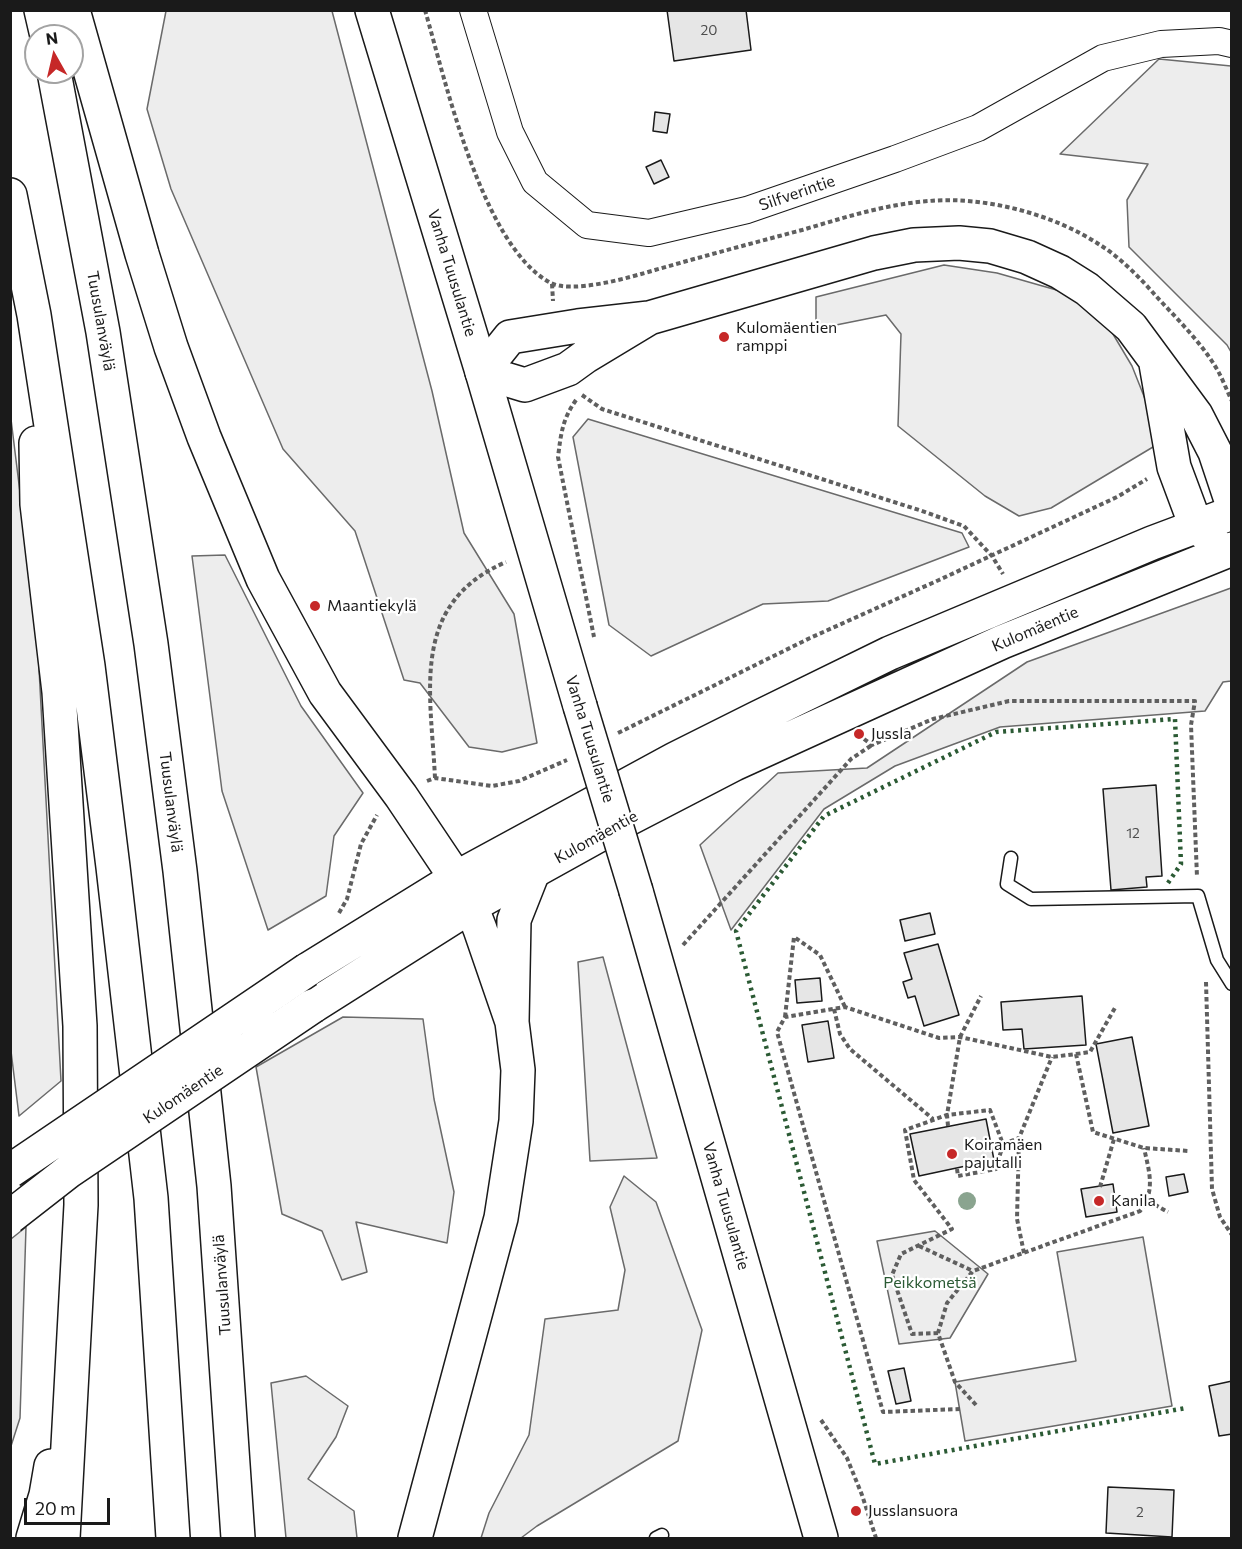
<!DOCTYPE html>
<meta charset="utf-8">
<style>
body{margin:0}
#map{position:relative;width:1242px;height:1549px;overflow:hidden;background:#fff;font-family:Commissioner,sans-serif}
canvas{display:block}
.frame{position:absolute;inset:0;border:12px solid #1a1a1a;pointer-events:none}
.north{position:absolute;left:24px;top:24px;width:60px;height:60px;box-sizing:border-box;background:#fff;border:2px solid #a3a3a3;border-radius:50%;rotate:352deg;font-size:16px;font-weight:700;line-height:24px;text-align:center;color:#1a1a1a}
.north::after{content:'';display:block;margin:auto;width:21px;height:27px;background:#c62828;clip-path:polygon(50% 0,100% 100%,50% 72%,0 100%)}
.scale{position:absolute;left:24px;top:1498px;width:86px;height:27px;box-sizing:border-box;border:3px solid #1a1a1a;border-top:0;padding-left:8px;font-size:18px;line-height:21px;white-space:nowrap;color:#1a1a1a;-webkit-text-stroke:4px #fff;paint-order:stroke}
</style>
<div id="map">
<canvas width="1242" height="1549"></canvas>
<div class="frame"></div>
<div class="north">N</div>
<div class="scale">20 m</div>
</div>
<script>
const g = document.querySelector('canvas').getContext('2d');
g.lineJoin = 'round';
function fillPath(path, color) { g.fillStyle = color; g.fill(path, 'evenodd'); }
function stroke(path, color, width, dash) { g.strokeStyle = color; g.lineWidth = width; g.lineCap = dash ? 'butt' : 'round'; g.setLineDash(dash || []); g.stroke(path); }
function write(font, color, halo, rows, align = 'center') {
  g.font = font + ' Commissioner,sans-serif'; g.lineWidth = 4.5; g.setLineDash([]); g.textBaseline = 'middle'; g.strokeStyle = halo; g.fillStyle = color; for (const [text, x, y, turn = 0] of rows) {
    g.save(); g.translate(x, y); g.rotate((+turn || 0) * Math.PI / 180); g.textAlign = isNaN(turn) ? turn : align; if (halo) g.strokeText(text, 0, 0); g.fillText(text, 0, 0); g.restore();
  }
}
const built = new Path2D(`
 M166,11H332L432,391L464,533L514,614L537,743L502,752L469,747L420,683L404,680L355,531L283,449L171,189L147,109Z
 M1159,59L1231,66V352L1227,345L1129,247L1127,200L1148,164L1060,154Z
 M944,265L997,273L1067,293L1107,324L1132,366L1153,419V447L1051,508L1019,516L985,496L898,426L901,334L886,315L816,329V297Z
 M10,411L37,631L61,1081L19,1116L10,1043Z
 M588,419L962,533L969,547L828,601L763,604L651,656L609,625L573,437Z
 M225,555L301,706L363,793L334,836L326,896L268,930L222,791L192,556Z
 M1231,588V681L1223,682L1205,711L1000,727L895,766L824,809L731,930L700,845L778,773L867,768L1027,662Z
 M603,957L657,1158L590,1161L578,962Z
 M343,1017L423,1019L434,1099L454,1192L447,1243L356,1222L367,1272L342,1280L322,1231L282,1214L256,1067Z
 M624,1176L656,1202L702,1330L678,1441L537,1526L521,1538H481L489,1513L529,1435L545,1319L618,1310L625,1270L610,1207Z
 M26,1227L20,1418L11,1446V1239Z
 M935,1231L988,1274L950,1338L899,1344L877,1241Z
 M1143,1237L1172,1406L965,1441L955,1382L1076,1361L1057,1252Z
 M306,1376L348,1406L336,1437L308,1479L354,1511L357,1538H286L271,1383Z`);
const building = new Path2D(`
 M667,10H746L751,50L674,61Z
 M655,112L670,114L667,133L653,131Z
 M661,160L669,177L654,184L646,167Z
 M1156,785L1162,876L1146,877L1147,887L1111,890L1103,789Z
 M930,913L935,934L905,941L900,920Z
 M938,944L959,1015L924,1026L915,996L908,998L903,982L912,979L904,953Z
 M820,978L822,1001L797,1003L795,980Z
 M1082,996L1086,1045L1024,1049L1022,1029L1003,1030L1001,1002Z
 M828,1021L834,1058L808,1062L802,1025Z
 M1132,1037L1149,1126L1113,1133L1096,1044Z
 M986,1119L994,1160L919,1176L910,1134Z
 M1184,1174L1188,1192L1169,1196L1166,1177Z
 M1113,1184L1117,1212L1086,1217L1081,1189Z
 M904,1368L911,1401L896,1404L888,1371Z
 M1232,1381V1434L1219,1436L1209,1386Z
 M1108,1487L1174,1490L1172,1537L1106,1533Z`);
const path = new Path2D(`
 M425,10C446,83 482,244 549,282C571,295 631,277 655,270C704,256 753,243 802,230C843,218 886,204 929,201C984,196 1054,214 1100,245C1121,258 1140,278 1156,296C1178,320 1202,343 1218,371C1223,380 1227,391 1232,401
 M552,284L553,301
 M582,395L602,409L919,510L964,526L992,556L1003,574
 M576,400C562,420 561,434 558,457L594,637
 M618,733L810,638L939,580L1117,497L1147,479
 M864,739L872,745L933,719L1009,701H1195L1191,725L1197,877
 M435,778C431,692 409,604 506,562
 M427,781L435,778L492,786L519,781L567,760
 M339,913L347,899L361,844L377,815
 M683,945L851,759L872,745
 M1206,982L1212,1189L1220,1217L1232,1235
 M834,1009L840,1034L850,1049L933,1119
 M785,1017L794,937L820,955L845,1007
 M1076,1054L1090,1052L1116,1006
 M948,1126L947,1115L960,1037L981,996
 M1003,1144L1019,1138
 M1100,1187L1114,1139
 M1148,1201L1168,1212
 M919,1246L973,1271
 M1024,1253L1017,1219L1019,1138L1052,1057
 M938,1333L912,1334L892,1275L901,1254L952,1229L914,1180L905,1130L947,1115L990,1110L1003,1144L996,1169L958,1176L957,1169
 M976,1405L955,1382L938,1333L947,1303L973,1271L1140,1211C1156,1191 1149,1171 1144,1148
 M960,1409L883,1412L777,1032L785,1017L845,1007L939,1038L960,1037L1052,1057L1076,1054L1093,1132L1144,1148L1189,1151
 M821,1420L847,1458L862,1495L876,1538`);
const service = new Path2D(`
 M1011,858L1007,884L1031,899L1198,896L1217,960L1232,984
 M656,1538L662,1535`);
const minor = new Path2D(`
 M473,10L510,132L535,182L587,225L649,233L747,210L895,159L978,128L1103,58L1161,44L1219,41L1232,44`);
const secondary = new Path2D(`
 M372,10L482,372L580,706
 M636,891L821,1538`);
const primary = new Path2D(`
 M649,318L586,356L568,369L525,385L482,372L510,337L578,326L649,318L874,253L914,245L959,243L990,246L1027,257L1060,272L1087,289L1131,327L1196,415L1215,452L1232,503
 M1156,364L1174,467L1196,526L1212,539
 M307,970L456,878L675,759L757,718L890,653L1152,543L1232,513
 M313,1006L471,906L626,820L734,764L1002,642L1232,549`);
const motorway = new Path2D(`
 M41,10L47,36
 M73,10L142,254L171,347L204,437L263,579L325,693L401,796L456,878L471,906L480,929L512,1022
 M54,72L103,332L151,644L180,871L214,1186L238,1538
 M10,195L34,315L88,666L113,867L151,1198L173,1538
 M36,443L37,504L59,692L80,1026L81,1205L63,1538
 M33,1538L46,1495L51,1466
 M415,1538L501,1218L516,1121L518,1070L512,1022L514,920L533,872`);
const secondaryBridge = new Path2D(`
 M580,706L636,891`);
const primaryBridge = new Path2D(`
 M10,1171L307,970
 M10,1217L69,1171L313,1006`);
const hedge = new Path2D(`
 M1168,883L1181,864L1175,719L996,732L824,816L736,931L875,1464L1186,1408`);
const trees = [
 [967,1201]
];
const markers = [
 [724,337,6,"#c62828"],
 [315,606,6,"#c62828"],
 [859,734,6,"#c62828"],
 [952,1154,6,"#c62828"],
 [1099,1201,6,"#c62828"],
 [856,1511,6,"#c62828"]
];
const numberNames = [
 ["20",709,30],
 ["12",1133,833],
 ["2",1140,1512]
];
const streetNames = [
 ["Silfverintie",797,193,-19],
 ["Vanha Tuusulantie",452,273,73],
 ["Tuusulanväylä",101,321,80],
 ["Kulomäentie",1035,629,-23],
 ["Vanha Tuusulantie",590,739,73],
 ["Tuusulanväylä",171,802,83],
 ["Kulomäentie",596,837,-29],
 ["Kulomäentie",183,1094,-34],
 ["Vanha Tuusulantie",726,1206,74],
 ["Tuusulanväylä",222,1285,-94]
];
const poiNames = [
 ["Kulomäentien",736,328],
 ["ramppi",736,346],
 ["Maantiekylä",327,606],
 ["Jussla",871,734],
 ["Koiramäen",964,1145],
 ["pajutalli",964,1163],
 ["Kanila",1111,1201],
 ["Jusslansuora",868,1511]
];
const parkNames = [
 ["Peikkometsä",930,1283]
];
fillPath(built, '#ededed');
stroke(built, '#6a6a6a', 1.5);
fillPath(building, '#e6e6e6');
stroke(building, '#1a1a1a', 1.5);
stroke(service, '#1a1a1a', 15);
stroke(minor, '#1a1a1a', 28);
stroke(secondary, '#1a1a1a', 36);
stroke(primary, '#1a1a1a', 36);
stroke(motorway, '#1a1a1a', 36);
stroke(path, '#5f5f5f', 4, [4.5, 3]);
stroke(service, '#fff', 12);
stroke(minor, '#fff', 26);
stroke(secondary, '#fff', 33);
stroke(primary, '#fff', 33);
stroke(motorway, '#fff', 33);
stroke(secondaryBridge, '#1a1a1a', 36, []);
stroke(primaryBridge, '#1a1a1a', 36, []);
stroke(secondaryBridge, '#fff', 33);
stroke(primaryBridge, '#fff', 33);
stroke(hedge, '#2b5a34', 4.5, [3, 4.5]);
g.fillStyle = '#8aa48f';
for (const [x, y] of trees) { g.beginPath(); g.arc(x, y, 9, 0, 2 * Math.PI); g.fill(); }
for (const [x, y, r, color] of markers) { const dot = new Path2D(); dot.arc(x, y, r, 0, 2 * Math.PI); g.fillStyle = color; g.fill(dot); stroke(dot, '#fff', 2); }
write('14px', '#4d4d4d', null, numberNames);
write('16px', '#1a1a1a', '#fff', streetNames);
write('16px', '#1a1a1a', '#fff', poiNames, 'left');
write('16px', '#2b5a34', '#fff', parkNames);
</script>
